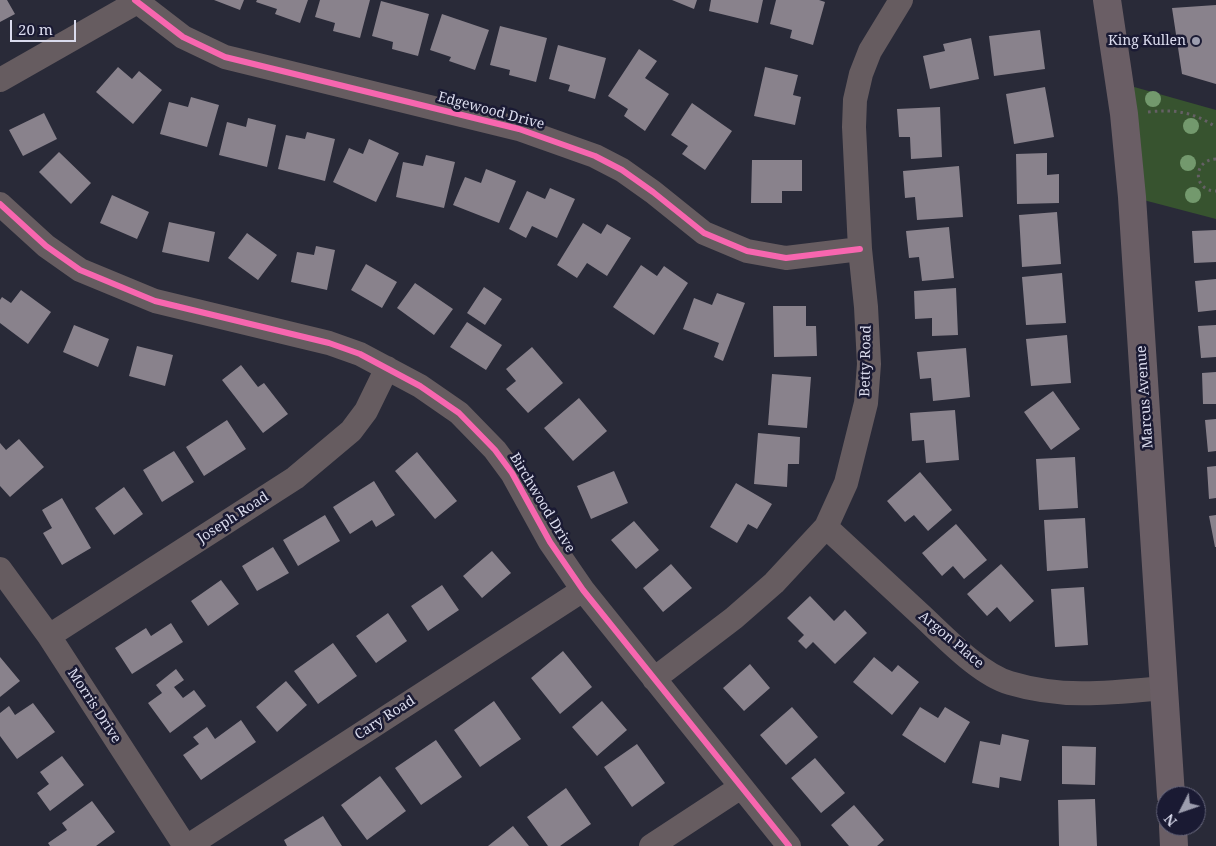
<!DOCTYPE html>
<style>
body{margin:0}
#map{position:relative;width:1216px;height:846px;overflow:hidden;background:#292a38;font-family:"Noto Serif",serif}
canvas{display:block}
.north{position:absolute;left:1156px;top:786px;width:50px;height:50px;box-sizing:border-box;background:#1a1a33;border:1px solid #67677d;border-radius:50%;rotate:229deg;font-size:14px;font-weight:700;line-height:20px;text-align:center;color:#dadbed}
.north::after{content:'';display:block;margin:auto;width:18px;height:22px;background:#9c9dae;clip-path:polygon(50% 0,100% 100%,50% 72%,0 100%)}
.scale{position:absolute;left:10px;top:20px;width:66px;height:22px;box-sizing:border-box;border:2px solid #dadbed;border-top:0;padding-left:6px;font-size:15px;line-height:18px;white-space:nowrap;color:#dadbed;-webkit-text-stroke:4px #1a1a33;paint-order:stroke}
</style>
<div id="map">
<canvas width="1216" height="846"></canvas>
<div class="north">N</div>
<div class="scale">20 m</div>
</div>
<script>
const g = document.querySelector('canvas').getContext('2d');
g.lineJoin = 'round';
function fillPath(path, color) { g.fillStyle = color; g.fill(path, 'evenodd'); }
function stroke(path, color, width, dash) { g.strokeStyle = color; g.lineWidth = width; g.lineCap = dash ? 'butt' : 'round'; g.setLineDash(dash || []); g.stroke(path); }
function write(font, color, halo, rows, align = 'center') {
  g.font = font + ' "Noto Serif",serif'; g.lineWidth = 5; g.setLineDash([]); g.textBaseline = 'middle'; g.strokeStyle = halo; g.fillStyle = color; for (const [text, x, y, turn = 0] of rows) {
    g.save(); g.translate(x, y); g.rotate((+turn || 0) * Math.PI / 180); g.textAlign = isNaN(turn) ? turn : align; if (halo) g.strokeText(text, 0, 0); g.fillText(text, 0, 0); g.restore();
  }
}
const green = new Path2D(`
 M1120,83L1216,110V219L1132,197Z`);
const building = new Path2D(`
 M0,0H7L15,14L0,22Z
 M214,0H244L240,10Z
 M257,0H308L300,23L275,14L277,9L256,2Z
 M320,0H370L360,38L333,31L335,23L315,17Z
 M672,0H697L694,9Z
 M711,0H763L758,23L709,11Z
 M776,0H819L825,2L813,45L790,38L792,30L770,24Z
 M381,1L429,14L418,56L392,49L393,42L372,36Z
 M1216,5V84L1182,74L1172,8Z
 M442,14L489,30L475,70L449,61L451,57L430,50Z
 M500,26L547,38L536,82L509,75L510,70L490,65Z
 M1040,30L1045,69L994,76L989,36Z
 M971,38L979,79L930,89L923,56L945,51L943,44Z
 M558,45L606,58L595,99L568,91L570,85L549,79Z
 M639,49L657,61L645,78L669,94L645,131L624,116L628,109L608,96Z
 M118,67L132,79L139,71L162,90L133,124L96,92Z
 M765,67L798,75L793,95L801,97L795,125L754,116Z
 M1045,87L1054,137L1014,144L1006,94Z
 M191,97L219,105L207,147L160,134L169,102L188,107Z
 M692,103L732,131L705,170L682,154L688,146L671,135Z
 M940,107L942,157L911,159L910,137H899L897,109Z
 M44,113L57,139L23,156L9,130Z
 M248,118L276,125L267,167L219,155L227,122L246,127Z
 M307,132L335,139L325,181L278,169L286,135L305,139Z
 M369,139L399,153L376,202L333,182L349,148L363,154Z
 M59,152L91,183L71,204L39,172Z
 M1047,153V175L1059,174V203L1017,204L1016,154Z
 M426,155L455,162L444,208L396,197L403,162L423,166Z
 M752,160H802V191H782V203H751Z
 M959,166L963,217L917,220L915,197L905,198L903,171Z
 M486,169L516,181L499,223L453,205L465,177L481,183Z
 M550,188L575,199L557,238L532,226L526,238L509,229L527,191L545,199Z
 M112,195L149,212L137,239L100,223Z
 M1057,212L1061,264L1022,267L1019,215Z
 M169,222L215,232L209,262L162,252Z
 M583,223L601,234L607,224L631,238L607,276L587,263L577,278L557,265Z
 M949,227L954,278L922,281L919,257L909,258L906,231Z
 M1216,230V262L1194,263L1192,231Z
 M247,233L277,255L258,280L228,258Z
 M316,246L335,250L327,290L291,282L297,252L314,255Z
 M366,264L397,282L382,308L351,290Z
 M641,265L657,276L664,266L688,283L654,335L613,307Z
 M1062,273L1066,323L1026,325L1022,277Z
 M1216,279V310L1198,312L1195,281Z
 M415,283L453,309L434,335L397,308Z
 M484,287L502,299L485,325L467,313Z
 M956,288L958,335L932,336V318L915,319L914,291Z
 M21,290L51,312L28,344L0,323V300L2,297L11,303Z
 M717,293L745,303L723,361L714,357L719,343L683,329L694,298L712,305Z
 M773,306H806V326H816L817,356L774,357Z
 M467,322L502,345L486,370L450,347Z
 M74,325L109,339L98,367L63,352Z
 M1216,325V357L1201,358L1198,326Z
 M1067,335L1071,383L1031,386L1026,339Z
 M137,346L173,355L165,386L129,376Z
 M532,347L563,383L528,413L506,389L516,381L506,369Z
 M966,348L970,397L933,401L931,378L920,379L917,352Z
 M241,365L258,387L264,383L288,414L263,433L222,380Z
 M1216,372V404H1203L1202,373Z
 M772,374L811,377L807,428L768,425Z
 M1053,391L1080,429L1051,450L1024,412Z
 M579,398L607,431L573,461L544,428Z
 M955,410L959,460L926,463L924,440L912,441L910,413Z
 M1216,419V451L1208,452L1205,420Z
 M227,420L246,449L204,476L186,447Z
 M758,433L800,437L799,464H788L787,487L754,484Z
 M19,439L44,467L10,497L0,486V443L6,450Z
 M174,451L194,482L162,502L143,470Z
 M417,452L457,501L435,519L395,471Z
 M1075,457L1078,508L1039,510L1036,459Z
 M1216,466V498L1209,499L1207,467Z
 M614,471L628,503L591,519L577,486Z
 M920,472L952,510L928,531L914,515L905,522L887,501Z
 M374,481L395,515L376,527L372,520L350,534L333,507Z
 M736,483L772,504L757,529L748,524L737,543L710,527Z
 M124,487L143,514L114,535L95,508Z
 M62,498L91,548L62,565L43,533L52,528L42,510Z
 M325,515L340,541L298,566L283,540Z
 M1216,515V547H1215L1209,516Z
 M1085,518L1088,568L1047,571L1044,520Z
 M634,521L659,550L636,569L611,540Z
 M956,524L987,560L964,579L953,566L942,576L922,553Z
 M273,547L289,573L257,591L242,566Z
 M492,551L511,573L482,598L463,576Z
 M671,564L692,588L663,612L643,588Z
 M1001,564L1034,601L1010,622L997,607L987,616L967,594Z
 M221,580L239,604L208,626L191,601Z
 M442,585L459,610L428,631L411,606Z
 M1084,587L1088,645L1055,647L1051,589Z
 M810,596L834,621L845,610L867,633L835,664L813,642L806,649L798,641L804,635L787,618Z
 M388,613L407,641L376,663L356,636Z
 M171,623L183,642L132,674L115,648L146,628L151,636Z
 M333,643L357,676L318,704L294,671Z
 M563,651L592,687L560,714L531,678Z
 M0,657L20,681L0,697Z
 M874,657L892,672L898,665L919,682L892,715L853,682Z
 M750,664L770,688L744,711L723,688Z
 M176,669L184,680L174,687L183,698L194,690L206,706L170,733L148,703L162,693L156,685Z
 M286,681L307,705L277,732L256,707Z
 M494,701L521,739L480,767L454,730Z
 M602,701L627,730L597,756L572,727Z
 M33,703L55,732L17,759L0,736V713L9,706L15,715Z
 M792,707L818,737L786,765L760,735Z
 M920,707L938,718L945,707L970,722L945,763L902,735Z
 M241,720L256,742L201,780L183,755L199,744L193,737L207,727L215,739Z
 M1002,734L1029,740L1021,781L1000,777L999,788L972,783L980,741L1000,745Z
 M436,740L462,777L421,805L395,768Z
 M637,744L665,783L632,807L604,767Z
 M1062,746L1096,747L1095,785L1062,784Z
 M62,756L84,785L50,811L37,793L49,784L40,772Z
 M815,758L845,793L821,813L791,778Z
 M380,776L406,811L367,840L341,805Z
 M566,788L591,824L560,846H548L527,817Z
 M1095,799L1097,846H1059L1058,800Z
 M92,801L115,832L96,846H50L48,843L67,830L62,823Z
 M854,805L884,840L877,846H849L831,825Z
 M323,816L342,846H287L284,840Z
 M513,826L529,846H488Z`);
const path = new Path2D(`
 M1148,112C1175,109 1193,112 1216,127
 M1216,159C1192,160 1193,191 1216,191`);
const street = new Path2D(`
 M135,0L183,37L225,57L519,129L595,156L622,170L653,192L704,233L747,251L786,258L860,249
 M0,80L137,2
 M0,204L46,246L80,270L155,301L329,343L360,354L420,386L459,413L495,450L512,473L550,542L583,590L789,846
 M826,527C857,556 889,585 920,614C944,636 979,674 1010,683C1063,699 1110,693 1164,688
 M0,569L49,636L185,846
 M49,636L295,478L351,431L366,411L387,368
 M654,679L734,618L774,583L826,527L846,483L866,403L869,364L866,307L860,249L854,127L855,100L861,74L870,51L901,0
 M188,846L583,590
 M651,846L741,787`);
const secondary = new Path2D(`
 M1107,0L1124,114L1132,197L1171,796
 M1173,826L1174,846`);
const cycleway = new Path2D(`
 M135,0L183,37L225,57L519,129L595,156L622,170L653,192L704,233L747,251L786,258L860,249
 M0,204L46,246L80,270L155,301L329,343L360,354L420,386L459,413L495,450L512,473L550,542L583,590L789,846`);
const trees = [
 [1153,99],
 [1191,126],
 [1188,163],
 [1193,195]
];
const markers = [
 [1196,41,5,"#9c9dae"]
];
const poiNames = [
 ["King Kullen",1186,41]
];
const streetNames = [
 ["Edgewood Drive",491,111,15],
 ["Betty Road",866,361,-89],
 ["Marcus Avenue",1145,397,-94],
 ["Birchwood Drive",542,503,59],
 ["Joseph Road",233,518,-33],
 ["Argon Place",951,640,40],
 ["Morris Drive",94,706,57],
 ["Cary Road",385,718,-33]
];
fillPath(green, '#37532f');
fillPath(building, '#89828c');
stroke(path, '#656065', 3, [2.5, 4]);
stroke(street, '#665c60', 24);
stroke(secondary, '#6a5e65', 28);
stroke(cycleway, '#f766af', 6);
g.fillStyle = '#73996d';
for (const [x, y] of trees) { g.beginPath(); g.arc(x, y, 8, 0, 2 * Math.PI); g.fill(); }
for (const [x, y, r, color] of markers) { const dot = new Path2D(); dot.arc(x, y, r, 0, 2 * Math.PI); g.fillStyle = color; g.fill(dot); stroke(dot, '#1a1a33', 2); }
write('14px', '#dadbed', '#1a1a33', poiNames, 'right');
write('14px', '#dadbed', '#1a1a33', streetNames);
</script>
